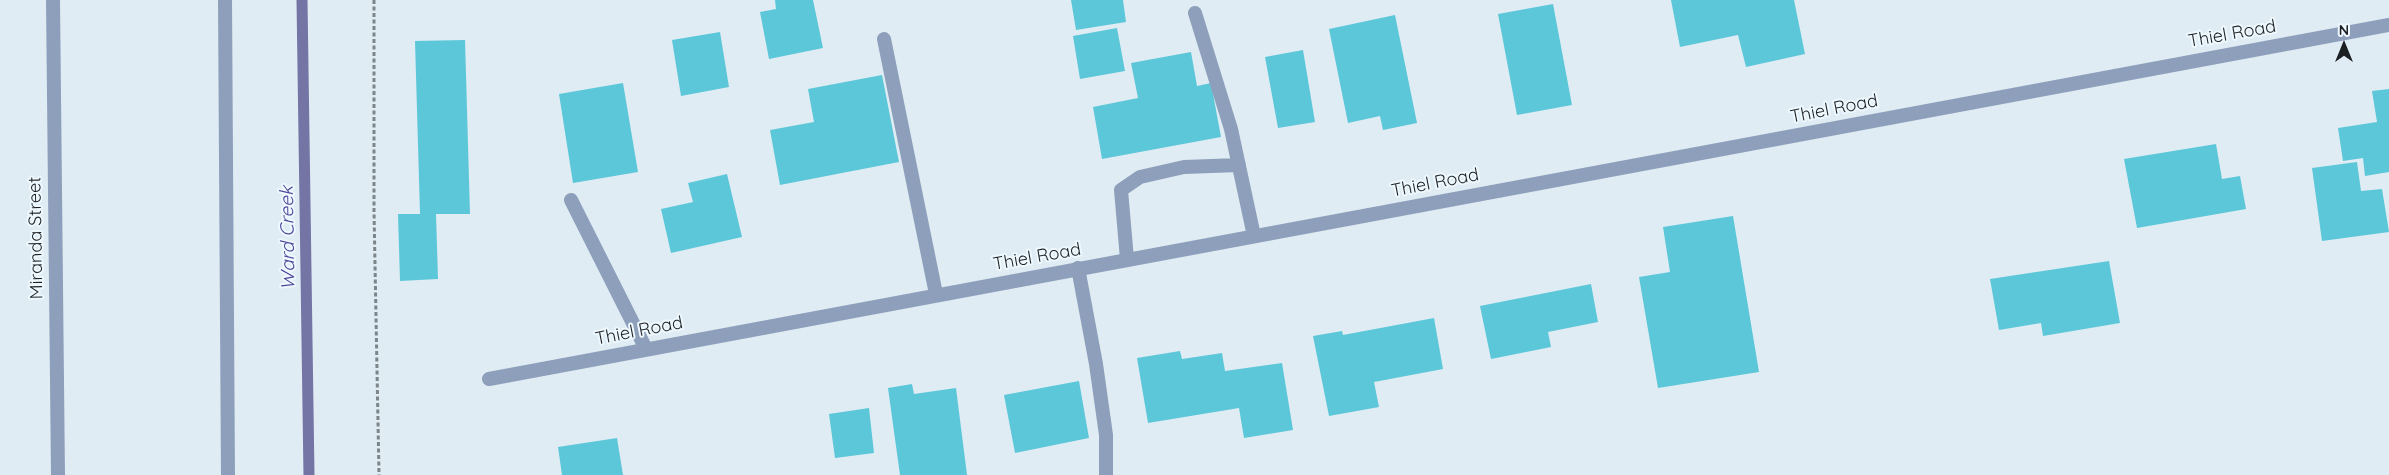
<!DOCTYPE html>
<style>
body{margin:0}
#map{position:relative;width:2389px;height:475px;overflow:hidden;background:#dfecf3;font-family:Quicksand,sans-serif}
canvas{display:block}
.north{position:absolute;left:2319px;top:20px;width:50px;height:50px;-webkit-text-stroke:4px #eef8ff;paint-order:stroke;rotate:0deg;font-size:14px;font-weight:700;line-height:20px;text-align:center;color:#1c2023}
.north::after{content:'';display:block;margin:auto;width:18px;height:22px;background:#1c2023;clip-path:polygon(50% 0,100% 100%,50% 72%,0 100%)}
</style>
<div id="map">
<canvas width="2389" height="475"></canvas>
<div class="north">N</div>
</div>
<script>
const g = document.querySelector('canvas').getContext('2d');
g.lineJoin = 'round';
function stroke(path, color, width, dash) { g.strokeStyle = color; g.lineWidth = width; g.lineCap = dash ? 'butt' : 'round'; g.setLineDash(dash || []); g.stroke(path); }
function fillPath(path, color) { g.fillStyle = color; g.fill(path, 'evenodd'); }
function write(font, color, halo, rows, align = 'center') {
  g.font = font + ' Quicksand,sans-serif'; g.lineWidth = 4; g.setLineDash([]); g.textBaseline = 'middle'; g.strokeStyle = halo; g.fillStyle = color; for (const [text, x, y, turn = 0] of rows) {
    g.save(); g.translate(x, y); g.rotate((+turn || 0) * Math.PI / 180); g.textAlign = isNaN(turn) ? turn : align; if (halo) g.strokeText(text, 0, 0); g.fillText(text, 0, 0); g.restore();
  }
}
const stream = new Path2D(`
 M302,0L309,475`);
const building = new Path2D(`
 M775,0H813L823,48L769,59L760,12L776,9Z
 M1071,0H1123L1126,22L1076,30Z
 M1671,0H1794L1805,54L1746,67L1738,35L1680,47Z
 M1553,4L1572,105L1517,115L1498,14Z
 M1395,15L1417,123L1383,130L1380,116L1348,123L1329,29Z
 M1117,28L1125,71L1080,79L1073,36Z
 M720,32L729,87L681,96L672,40Z
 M465,40L470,214H436L438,279L400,281L398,214H420L415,41Z
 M1303,50L1315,122L1278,128L1265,57Z
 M1191,52L1197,86L1211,83L1221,137L1102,159L1093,107L1138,98L1131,63Z
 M882,75L899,162L780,185L770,130L814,122L808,89Z
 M623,83L638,172L573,183L559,94Z
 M2389,89V172L2365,176L2363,158L2343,161L2338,128L2377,122L2372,91Z
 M2216,144L2222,179L2240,176L2246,209L2137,228L2124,159Z
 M2357,162L2361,191L2382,189L2389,232L2322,241L2312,168Z
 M727,174L742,237L671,253L661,209L693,202L688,183Z
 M1733,216L1759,372L1658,388L1639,277L1670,272L1663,227Z
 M2109,261L2120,323L2043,336L2041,323L1999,330L1990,279Z
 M1591,284L1598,322L1548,332L1551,347L1491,359L1480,306Z
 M1434,318L1443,369L1374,382L1379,407L1329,416L1313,336L1342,331L1343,335Z
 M1180,351L1182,359L1222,353L1225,371L1282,363L1293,430L1244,438L1239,408L1148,423L1137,358Z
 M1079,381L1089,438L1015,453L1004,395Z
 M912,384L914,394L956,388L967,475H900L888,388Z
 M869,408L874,453L835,458L829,414Z
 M617,438L623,475H562L558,447Z`);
const path = new Path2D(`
 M374,0V211L379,475`);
const service = new Path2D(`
 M225,0L228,475
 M1195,13L1231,129L1254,236
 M884,39L936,294
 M571,200L646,349
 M1127,259L1121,190L1140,177L1184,167L1239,165
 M1078,268L1096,364L1106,435V475`);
const minor = new Path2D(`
 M53,0L58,475
 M489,379L2389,25`);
const streetNames = [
 ["Thiel Road",2232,34,-10],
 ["Thiel Road",1834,109,-11],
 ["Thiel Road",1435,183,-11],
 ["Miranda Street",36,238,-91],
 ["Thiel Road",1037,257,-10],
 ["Thiel Road",639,331,-11]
];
const waterNames = [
 ["Ward Creek",288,238,-91]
];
stroke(stream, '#7474a5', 11);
fillPath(building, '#5cc7d9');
stroke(path, '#7c858a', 3, [4, 2.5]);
stroke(service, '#8e9fbb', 14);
stroke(minor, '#8e9fbb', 14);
write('18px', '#1c2023', '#eef8ff', streetNames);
write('italic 19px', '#4e4699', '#eef8ff', waterNames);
</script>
